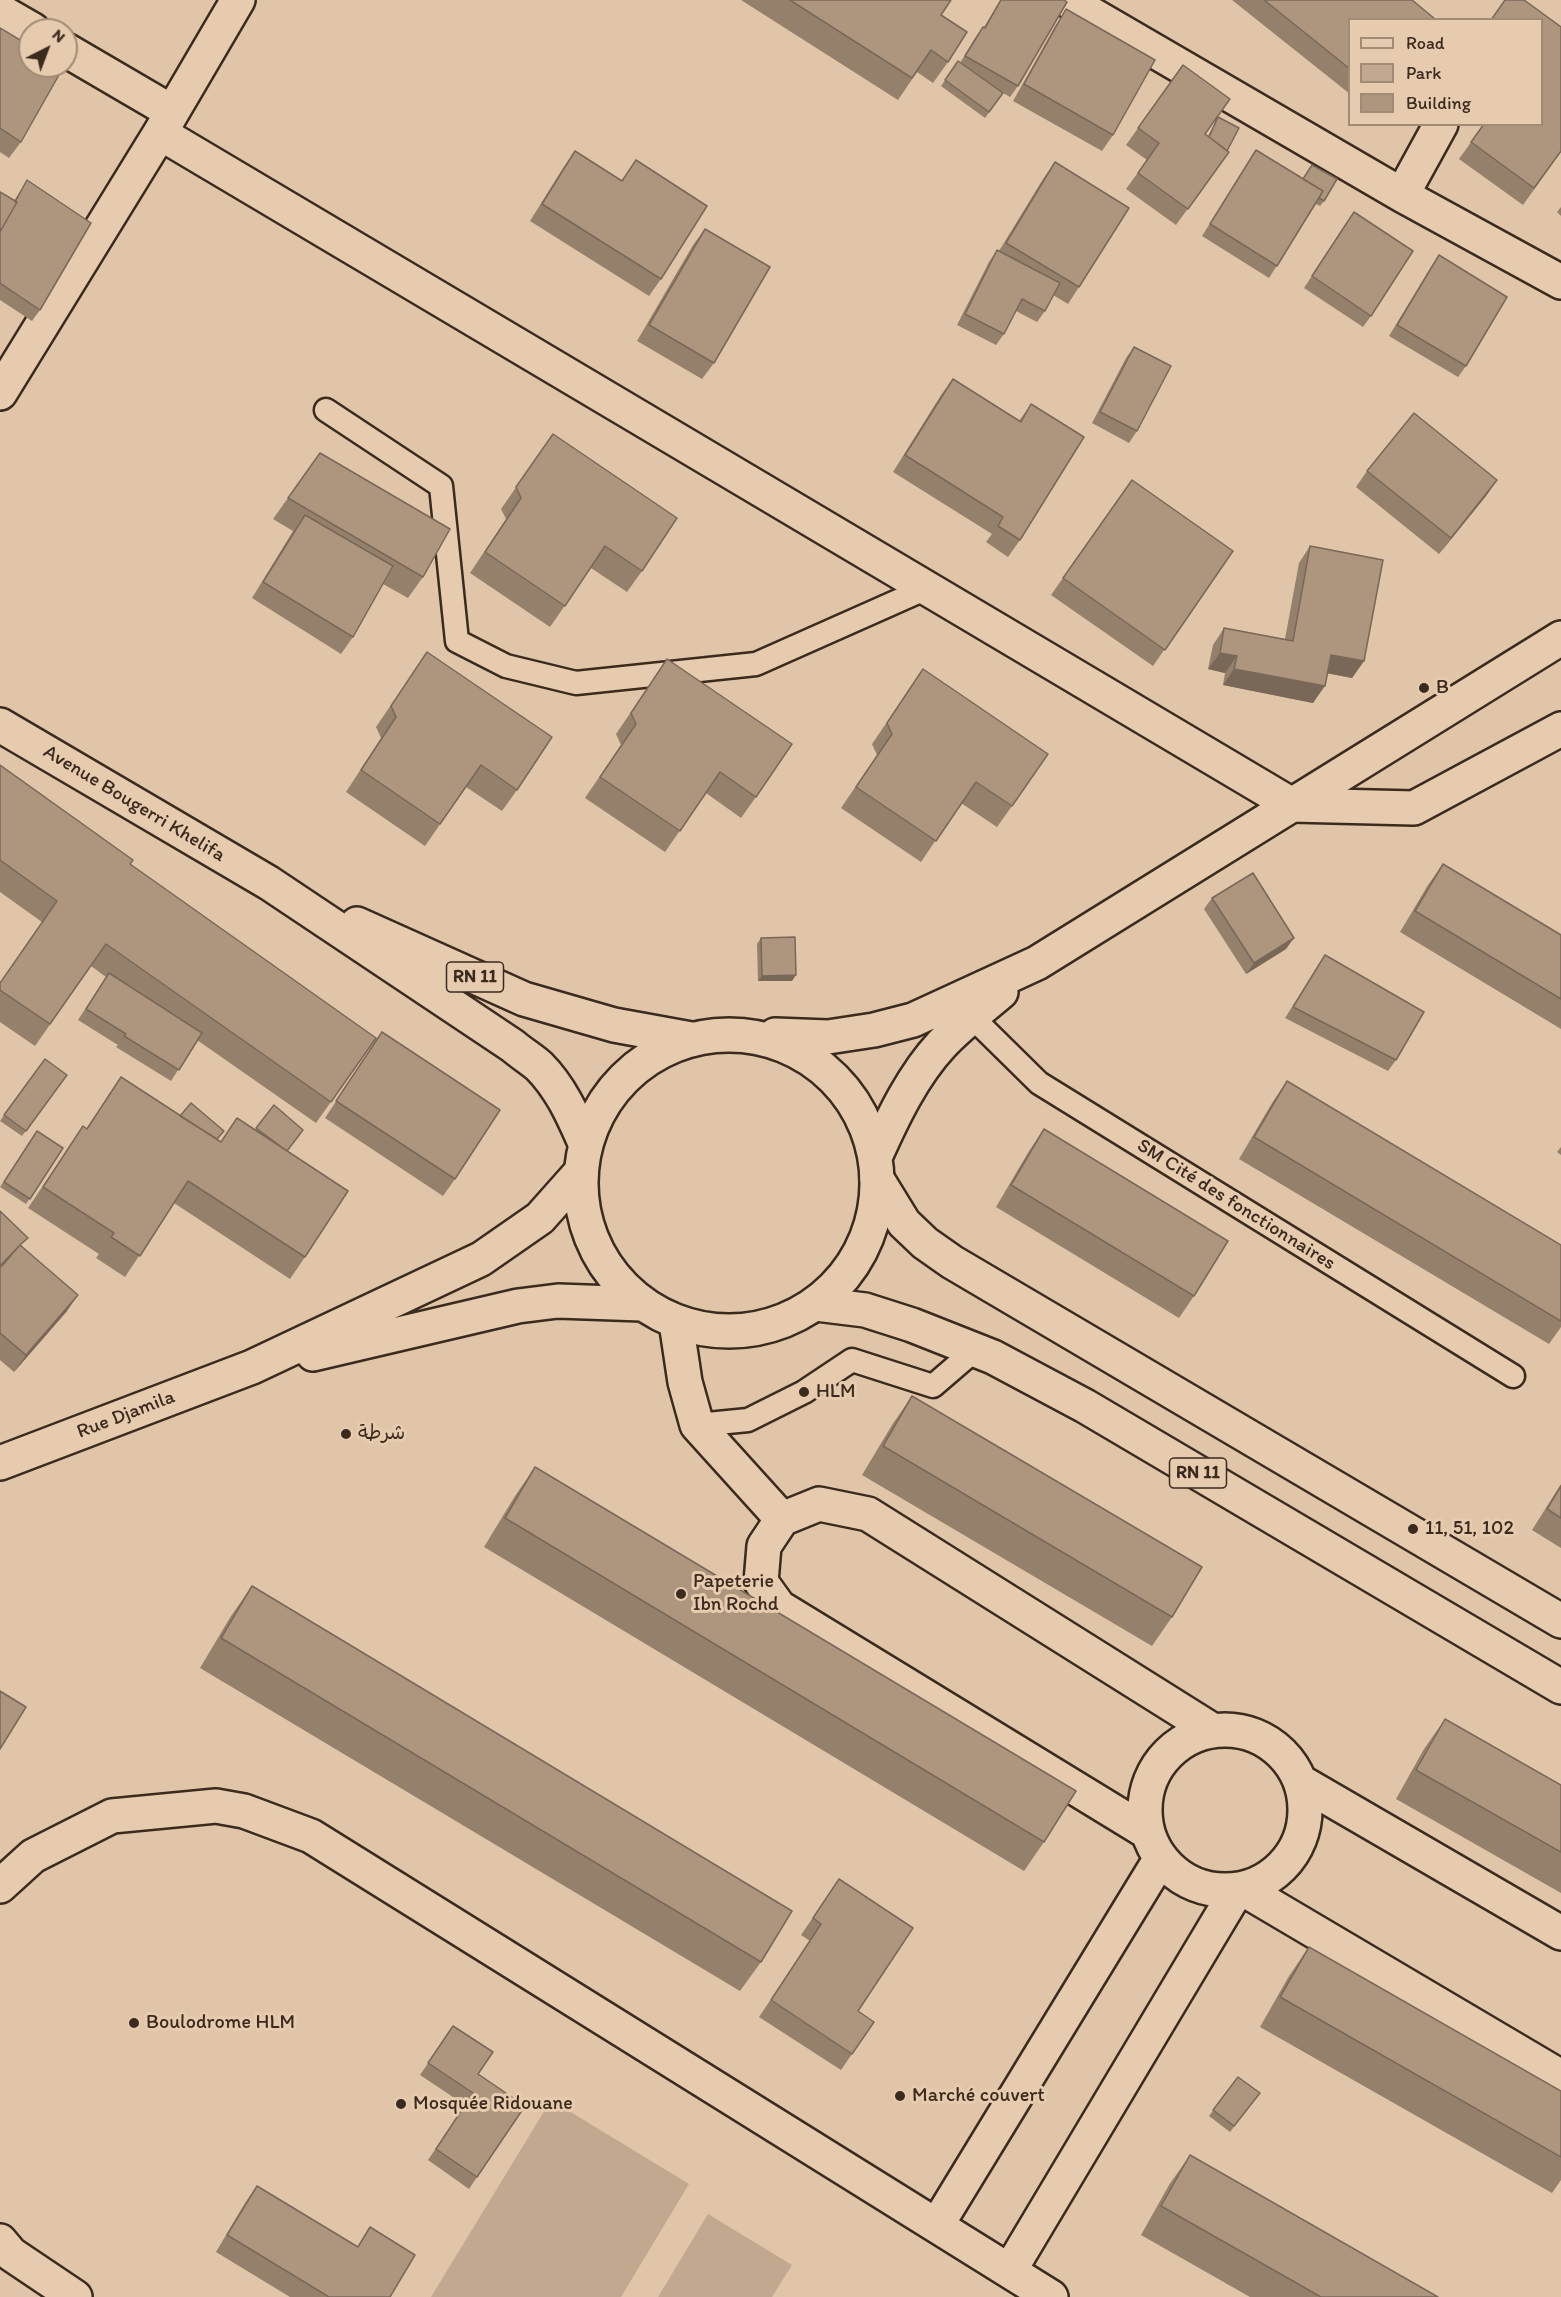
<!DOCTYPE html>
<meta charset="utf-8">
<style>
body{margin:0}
#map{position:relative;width:1561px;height:2297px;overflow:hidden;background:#e0c5a8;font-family:Itim,sans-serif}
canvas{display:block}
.legend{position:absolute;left:1348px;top:18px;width:195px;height:108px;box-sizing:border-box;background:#e7cbae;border:2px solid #a28b74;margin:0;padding:8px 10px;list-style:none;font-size:18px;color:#3b2a1e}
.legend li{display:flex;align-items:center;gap:12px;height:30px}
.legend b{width:30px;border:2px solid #a28b74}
.north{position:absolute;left:18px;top:18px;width:60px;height:60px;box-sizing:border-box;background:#e7cbae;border:2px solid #a28b74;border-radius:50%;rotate:42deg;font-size:16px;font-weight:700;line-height:24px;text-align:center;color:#3b2a1e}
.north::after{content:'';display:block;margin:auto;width:21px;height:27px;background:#3b2a1e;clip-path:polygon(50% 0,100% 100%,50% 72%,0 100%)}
</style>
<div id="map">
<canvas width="1561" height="2297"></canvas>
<ul class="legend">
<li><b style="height:8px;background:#e7cbae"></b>Road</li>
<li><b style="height:16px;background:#c2a88f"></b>Park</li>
<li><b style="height:16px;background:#ad957e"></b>Building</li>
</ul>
<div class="north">N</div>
</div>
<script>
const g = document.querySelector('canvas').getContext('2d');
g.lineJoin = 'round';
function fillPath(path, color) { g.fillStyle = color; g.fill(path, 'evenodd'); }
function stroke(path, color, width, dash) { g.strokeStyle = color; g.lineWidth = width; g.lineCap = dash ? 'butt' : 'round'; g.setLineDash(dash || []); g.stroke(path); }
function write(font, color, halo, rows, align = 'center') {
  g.font = font + ' Itim,"Playpen Sans Arabic",sans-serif'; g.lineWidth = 6; g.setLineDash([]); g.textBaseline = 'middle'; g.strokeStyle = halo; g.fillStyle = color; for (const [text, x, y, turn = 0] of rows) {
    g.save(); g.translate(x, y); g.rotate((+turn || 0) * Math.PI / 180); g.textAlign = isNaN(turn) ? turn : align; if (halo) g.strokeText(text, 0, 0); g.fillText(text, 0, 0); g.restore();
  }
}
const green = new Path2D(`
 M551,2100L689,2184L621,2297H431Z
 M708,2214L792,2265L772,2297H658Z`);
const service = new Path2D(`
 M326,410L441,486L457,641L506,666L576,683L756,664L927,588
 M972,1017L1039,1083L1513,1376
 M697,1425L748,1420L804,1392L852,1360L933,1386L976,1349`);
const minor = new Path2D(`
 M1067,0L1402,195L1561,282
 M0,11L33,30
 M66,50L172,112
 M160,133L1292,805L1414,808L1561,729
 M1402,195L1441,124
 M0,393L160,133L238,0
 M676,1322L685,1382L697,1425L782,1519
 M1145 1810a80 80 0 1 1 160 0a80 80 0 1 1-160 0Z
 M1301,1782L1561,1933
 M1147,1832L779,1607L761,1582L764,1546L782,1519L819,1504L868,1514L1212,1730
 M0,1886L33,1856L112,1816L216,1806L244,1811L311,1836L1051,2297
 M1243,1889L1561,2077
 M937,2225L1161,1858
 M0,2241L11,2254L75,2297
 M1010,2270L1237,1890`);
const tertiary = new Path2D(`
 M581 1183a148 148 0 1 1 296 0a148 148 0 1 1-296 0Z
 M775,1035L828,1037L874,1030L913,1020L1037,963L1561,638
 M876,1155C893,1117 913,1075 942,1044C960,1025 981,1009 1001,992
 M313,1354L518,1306L558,1301L642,1304
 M0,1463L252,1367L481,1259L540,1218L580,1173`);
const primary = new Path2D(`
 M0,725L269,883L513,1046C521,1053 531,1059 539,1066C561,1088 573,1116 585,1143
 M357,924L524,999L614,1025L691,1039`);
const trunk = new Path2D(`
 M877,1179L904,1223L925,1243L952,1262L1561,1621
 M816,1304L865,1310L912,1325L993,1357L1085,1406L1561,1687`);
const wall = new Path2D(`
 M741,0H951L941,15L948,62L933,83L917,72L898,100Z
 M1000,0H1064L1018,86L1010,97L998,90L1003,93L985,118L941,86L958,61L960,63L975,38L983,27H984Z
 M1232,0H1412L1350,20V94Z
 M1066,9L1113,135L1102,151L1013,101L1055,26Z
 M0,28L21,142L9,158L0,152Z
 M1183,65L1205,134L1208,136L1218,117L1227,151L1229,152L1176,225L1126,189L1147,160L1126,145Z
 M1484,124L1561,152L1523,205L1459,159Z
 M1256,150L1303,179L1324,201L1320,206L1316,204L1269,278L1202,236Z
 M575,151L622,181L636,160L661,279L649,296L530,221L563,168Z
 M1055,162L1079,287L1068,304L1053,295L1045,311L1037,322L1016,311L1004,334L996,345L957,325L989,262L997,250L999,251L1043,179Z
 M27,180L40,310L32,321L0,300V192L14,201Z
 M1561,207V216L1557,212Z
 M1346,223L1371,316L1363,327L1304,288Z
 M705,229L714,363L702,379L637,341L693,245Z
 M1439,255L1466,366L1458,377L1389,336L1431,267Z
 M1134,347L1137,431L1129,443L1092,423L1126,358Z
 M953,379L1019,421L1031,404L1020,540L1008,557L986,542L992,534L893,472L941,395Z
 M553,434L642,571L627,592L591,568L550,627L470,573L506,519L501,509Z
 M320,453L423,577L408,598L383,584L353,637L341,654L252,598L293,531L273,519Z
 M1367,471L1497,480L1486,496L1439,554L1356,487Z
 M1132,480L1233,551L1153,666L1051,595Z
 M1310,546L1364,661L1352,678L1328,673L1313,703L1223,685L1225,673L1208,669L1213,645L1224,628L1285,639L1299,563Z
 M427,652L517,790L502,811L466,787L425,846L346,792L381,738L376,727Z
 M923,669L1012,806L997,827L961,803L921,862L841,808L877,755L872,744Z
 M652,681L756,797L741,818L706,793L665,852L585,798L621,745L616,734Z
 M0,765L130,864L376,1038L316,1123L197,1040L171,1081L116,1047L118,1045L78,1020L106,977L91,966L35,1046L0,1022V983L42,922L0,892Z
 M1443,864L1561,935V1029L1400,932L1428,885Z
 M1212,898L1286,949L1246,974L1204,909Z
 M761,938L792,981H758L757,944Z
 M1325,955L1396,1060L1388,1071L1285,1018Z
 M382,1032L455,1179L443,1196L325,1118Z
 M67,1075L22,1136L0,1121L4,1115Z
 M121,1077L220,1142L255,1130L274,1105L287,1151L305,1257L290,1279L174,1203L125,1277L96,1258L99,1254L28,1208L83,1126L86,1129Z
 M1287,1081L1561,1245V1327L1549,1344L1239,1159L1272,1103Z
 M1044,1129L1194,1296L1179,1318L996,1207L1029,1151Z
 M37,1131L63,1148L26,1204L0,1187Z
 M1561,1147V1155L1557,1152Z
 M0,1211L22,1246L67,1311L14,1372L0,1360Z
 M912,1396L1172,1617L1152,1646L862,1475L892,1425Z
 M535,1467L1044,1842L1024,1871L484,1547L515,1496Z
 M1561,1484V1548L1532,1530Z
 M252,1586L761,1962L740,1991L200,1668L231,1616Z
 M1445,1719L1561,1785V1893L1396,1799L1424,1749Z
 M839,1879L852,2054L841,2070L759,2017L810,1941L801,1935Z
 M1309,1947L1561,2091V2180L1552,2193L1260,2027L1289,1976Z
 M453,2026L478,2074L525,2106L469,2189L428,2160L465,2105L420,2075Z
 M1238,2077L1260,2093L1230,2132L1209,2116Z
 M1190,2155L1438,2297H1250L1141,2235L1169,2185Z
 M257,2186L357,2247L370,2227L390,2297H290L216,2252L245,2203Z`);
const shadedWall = new Path2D(`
 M1497,480L1486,496L1439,554L1451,538Z
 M1220,653L1237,656L1225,673L1208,669Z
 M1331,655L1364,661L1352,678L1320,672Z
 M1234,669L1325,686L1313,703L1223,685Z
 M1294,938L1286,949L1246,974L1254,963Z
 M796,975L792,981H758L762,976Z
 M78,1295L67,1311L14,1372L26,1355Z`);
const building = new Path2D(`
 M790,0H951L941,15L967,32L948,62L931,50L912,78Z
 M1001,0H1064L1067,2L1018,86L965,56L983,27L985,28Z
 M1264,0H1412L1435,19L1434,20H1350V69Z
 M1505,0H1524L1561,27V151L1534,188L1471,142L1484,124H1542V20H1491Z
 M1066,9L1155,60L1113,135L1024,84Z
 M0,28L30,46V66H64L21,142L0,128Z
 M958,61L1003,93L989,112L945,80Z
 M1183,65L1230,99L1205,134L1229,152L1188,209L1138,173L1159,143L1138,128Z
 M1218,117L1239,128L1227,151L1209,137Z
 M1256,150L1323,191L1277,266L1210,224Z
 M575,151L622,181L636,160L707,206L661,279L542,204Z
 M1055,162L1129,208L1079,287L1006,243Z
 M1312,165L1337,179L1324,201L1319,198L1323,191L1303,179Z
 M27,180L91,223L40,310L0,283V232L17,202H15Z
 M0,192L17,202L0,232Z
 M1354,212L1413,251L1371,316L1312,276Z
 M705,229L770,267L714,363L649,325Z
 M997,250L1060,283L1045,311L1022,299L1004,334L965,314Z
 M1439,255L1507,297L1466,366L1397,325Z
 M1134,347L1171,366L1137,431L1100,412Z
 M953,379L1021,422L1031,404L1084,437L1020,540L998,526L1003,517L905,455Z
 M1414,413L1497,480L1451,538L1367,471Z
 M553,434L677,518L642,571L605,546L565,606L485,552L521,498L516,487Z
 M320,453L450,529L423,577L288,498Z
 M1132,480L1233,551L1165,650L1063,578Z
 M305,515L393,566L353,637L263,582Z
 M1310,546L1383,560L1364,661L1331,655L1325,686L1234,669L1237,656L1220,653L1224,628L1293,641Z
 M427,652L552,737L517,790L481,765L440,824L361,770L396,717L391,706Z
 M667,659L792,744L756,797L720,772L680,831L600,777L636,724L631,713Z
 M923,669L1048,754L1012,806L976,782L936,841L856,787L892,734L887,723Z
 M0,765L133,860L130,864L376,1038L331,1102L106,944L50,1024L0,990V983L57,901L0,860Z
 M1443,864L1561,935V999L1415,911Z
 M1253,873L1294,938L1254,963L1212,898Z
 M795,937L796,975L762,976L761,938Z
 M1325,955L1424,1012L1396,1060L1293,1007Z
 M109,973L202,1033L179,1070L124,1036L126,1034L86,1009Z
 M382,1032L500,1110L455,1179L336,1101Z
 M45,1059L67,1075L26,1131L4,1115Z
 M121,1077L221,1142L237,1118L348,1191L305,1257L188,1181L140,1256L111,1237L114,1233L43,1187L83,1126L87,1129Z
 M1287,1081L1561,1245V1321L1254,1137Z
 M191,1103L224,1131L217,1139L180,1116Z
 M274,1105L303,1130L287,1151L256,1128Z
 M1044,1129L1228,1241L1194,1296L1011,1185Z
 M37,1131L63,1148L30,1199L4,1182Z
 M0,1211L28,1238L20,1245L1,1265L0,1264Z
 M20,1245L78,1295L26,1355L0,1333V1268Z
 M912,1396L1202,1567L1172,1617L883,1446Z
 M535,1467L1076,1791L1044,1842L505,1518Z
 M1561,1486V1518L1547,1509Z
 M252,1586L792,1911L761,1962L221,1638Z
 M0,1691L26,1707L0,1749Z
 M1445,1719L1561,1785V1852L1416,1770Z
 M839,1879L913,1928L858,2011L874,2022L852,2054L771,2000L821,1924L813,1918Z
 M1309,1947L1561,2091V2157L1280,1997Z
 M453,2026L493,2052L478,2074L525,2106L477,2177L436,2149L473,2093L428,2063Z
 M1238,2077L1260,2093L1234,2126L1213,2110Z
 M1190,2155L1438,2297H1321L1161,2206Z
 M257,2186L358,2247L370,2227L415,2255L390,2297H329L227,2235Z`);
const markers = [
 [1424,688,6,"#3b2a1e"],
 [804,1392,6,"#3b2a1e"],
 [346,1434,6,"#3b2a1e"],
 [1413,1529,6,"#3b2a1e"],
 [681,1594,6,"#3b2a1e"],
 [134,2023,6,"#3b2a1e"],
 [900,2096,6,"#3b2a1e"],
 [401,2104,6,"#3b2a1e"]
];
const shields = [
 [475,977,57],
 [1198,1473,57]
];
const shieldNames = [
 ["RN 11",475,977],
 ["RN 11",1198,1473]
];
const poiNames = [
 ["B",1436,688],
 ["HLM",816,1392],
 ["شرطة",358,1434],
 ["11, 51, 102",1425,1529],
 ["Papeterie",693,1582],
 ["Ibn Rochd",693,1605],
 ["Boulodrome HLM",146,2023],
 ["Marché couvert",912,2096],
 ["Mosquée Ridouane",413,2104]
];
const streetNames = [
 ["Avenue Bougerri Khelifa",134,804,31],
 ["SM Cité des fonctionnaires",1236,1205,32],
 ["Rue Djamila",126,1415,-21]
];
fillPath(green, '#c2a88f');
stroke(service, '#3b2a1e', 27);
stroke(minor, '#3b2a1e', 38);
stroke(tertiary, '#3b2a1e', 38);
stroke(primary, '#3b2a1e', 38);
stroke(trunk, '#3b2a1e', 38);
stroke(service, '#e7cbae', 22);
stroke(minor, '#e7cbae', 33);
stroke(tertiary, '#e7cbae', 33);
stroke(primary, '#e7cbae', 33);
stroke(trunk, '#e7cbae', 33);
fillPath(wall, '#95806c');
fillPath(shadedWall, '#796858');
fillPath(building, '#ad957e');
stroke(building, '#796858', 1.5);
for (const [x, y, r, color] of markers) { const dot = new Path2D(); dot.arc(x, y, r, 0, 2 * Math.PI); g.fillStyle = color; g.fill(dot); stroke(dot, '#e7cbae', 2); }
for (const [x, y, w] of shields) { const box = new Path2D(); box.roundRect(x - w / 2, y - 15, w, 30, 4.5); g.fillStyle = '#e7cbae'; g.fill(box); stroke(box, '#3b2a1e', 1.5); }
write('bold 18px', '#3b2a1e', null, shieldNames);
write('20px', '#3b2a1e', '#e7cbae', poiNames, 'left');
write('20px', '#3b2a1e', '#e7cbae', streetNames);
</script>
